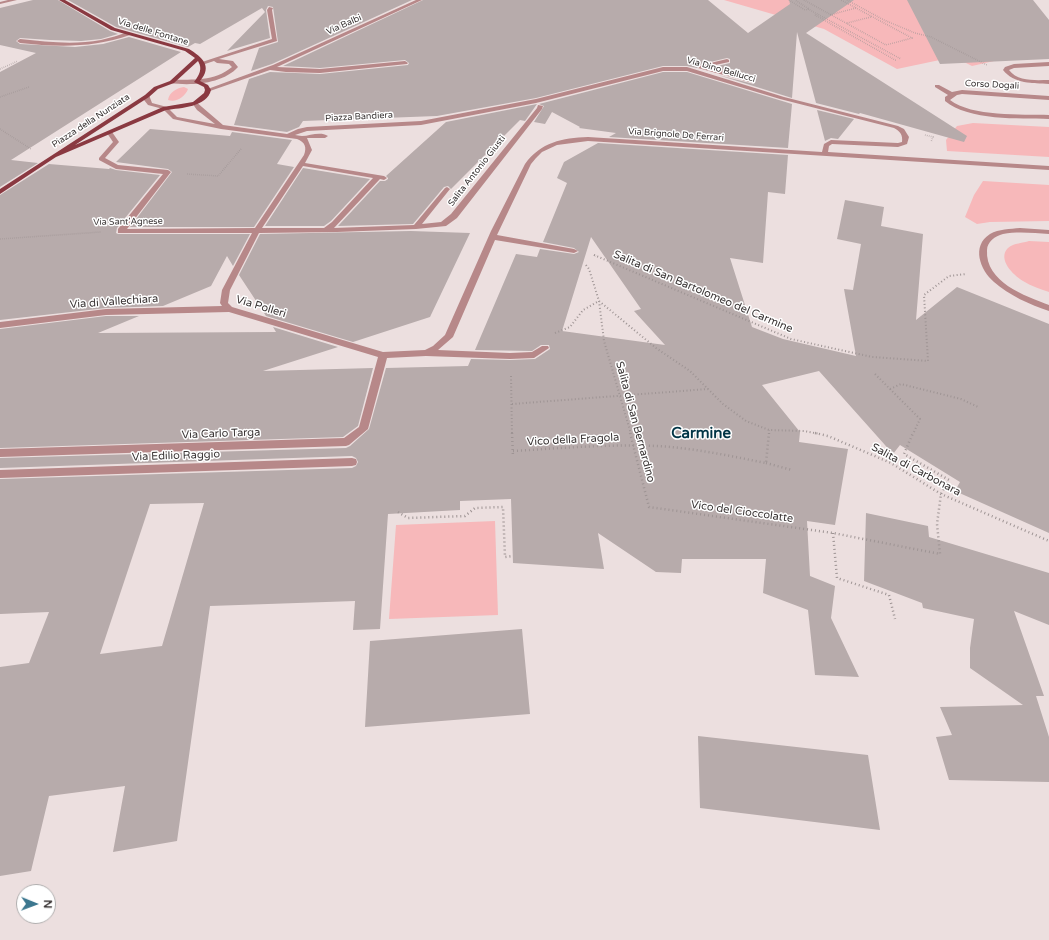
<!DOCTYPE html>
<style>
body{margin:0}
#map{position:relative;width:1049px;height:940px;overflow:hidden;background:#ecdfdf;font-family:"Varela Round",sans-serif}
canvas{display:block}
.north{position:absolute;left:16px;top:884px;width:40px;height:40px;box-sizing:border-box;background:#fff;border:1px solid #b0aeae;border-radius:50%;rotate:91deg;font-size:11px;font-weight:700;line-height:16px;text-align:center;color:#3a3535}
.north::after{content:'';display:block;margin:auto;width:14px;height:18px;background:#3c778f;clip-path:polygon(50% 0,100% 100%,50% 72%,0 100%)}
</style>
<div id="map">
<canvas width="1049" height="940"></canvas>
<div class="north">N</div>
</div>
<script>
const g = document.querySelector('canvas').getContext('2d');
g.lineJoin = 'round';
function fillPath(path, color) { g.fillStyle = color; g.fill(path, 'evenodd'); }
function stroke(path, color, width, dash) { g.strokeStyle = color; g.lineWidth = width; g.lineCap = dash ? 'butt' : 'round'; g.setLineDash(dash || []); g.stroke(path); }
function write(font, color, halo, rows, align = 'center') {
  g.font = font + ' "Varela Round",sans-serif'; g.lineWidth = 3; g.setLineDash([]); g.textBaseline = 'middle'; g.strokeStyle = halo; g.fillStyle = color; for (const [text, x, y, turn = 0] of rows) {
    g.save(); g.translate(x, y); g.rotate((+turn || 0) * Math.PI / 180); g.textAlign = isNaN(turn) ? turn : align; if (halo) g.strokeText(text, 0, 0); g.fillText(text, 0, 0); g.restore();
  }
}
const green = new Path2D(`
 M724,0H1007L994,61L972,66L954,57L897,69L824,29Z
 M184,87L188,89C185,97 176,103 168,100C169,92 177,88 184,87Z
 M973,123L1049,127V157L947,151L946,140L957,126Z
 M983,181L1049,185V221L990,222L977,224L965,217L974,195Z
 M1029,241L1049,242V292C1040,289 1031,286 1023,281C1013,275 997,259 1008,248C1014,243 1023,243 1029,241Z
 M495,521L498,615L389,619L396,525Z`);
const building = new Path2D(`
 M33,0H58L110,31L118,34L101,39L81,41L50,40L20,38L16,41L20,44L75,47L103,44L129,37L181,52L11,160L38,163L0,187V72L36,53L0,45V8Z
 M68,0H412L272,64L251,71L259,48L278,42L273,7L268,6L266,10L270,38L227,51L265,12L262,8L200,44L195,43L188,47L116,27Z
 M423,0H708L748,33L790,4L789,0H854L806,33L967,136L964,142L860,113L859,114L816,103L797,32L792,98L718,75L754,84L753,80L713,67L730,63V59L727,58L702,64L697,68L687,66H663L536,98L437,116L303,121L299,127L287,132L234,125L249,79L270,72L320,74L408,65L409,63L405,60L320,68L283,66Z
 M907,0H1033L1049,20V59L940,64Z
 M663,72H687L792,104L788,148L609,137L616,133L579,128L580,127L552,112L545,124L534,122L544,106L539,104Z
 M537,104L525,121L520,120L451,189L448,186L444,187L413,224L338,226L380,181H385L388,179V178L386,176L446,122Z
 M817,110L854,119L838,139L831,138L825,141Z
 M150,129L230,136L232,132L292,140L277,164L294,167L254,227H130L172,172L168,169L116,162Z
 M598,143L788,155L785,194L768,192L763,263L730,258L752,327L783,339L856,356L844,289L853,290L861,244L837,239L845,200L884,207L881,226L923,234L916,320L957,287L1049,324V533L955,491L960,482L900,445L893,454L819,371L762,385L800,432L799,442L848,449L835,525L807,521L810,576L835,586L831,618L859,677L815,675L808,610L763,593L766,559H682L681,573L656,572L598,533L604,569L513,563L511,499L460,501V510L388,514L380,629L353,630L355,601L210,606L177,841L113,852L125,786L49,796L31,871L0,876V667L29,663L49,612L0,614V479L352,468L356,466L358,462L356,458L352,456L0,468V458L346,448L350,446L369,429L386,368L468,366L471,359L510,360L535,359L550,349L549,345H541L532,351L475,350L516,254L537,257L540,249L574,254L579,252L574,248L543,242L567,183L557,178L564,162ZM591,237L641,309L634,311L665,345L562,331ZM204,503L162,646L100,654L150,504Z
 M49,164L109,169L110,168L116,170L160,175L117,228L116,233L118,234H250L233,266L227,256L211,286L163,306L106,308L0,320V195Z
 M303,168L370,179L331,221L324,226H265Z
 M411,231L470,233L430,317L353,342L266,316L239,275L260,234Z
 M106,316H139L98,333L276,332L273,327L338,347L263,371L373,368L358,426L343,437L0,448V329Z
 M866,513L928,526L929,537L1049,573V625L1014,611L1044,696H1036L1049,737V782L949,780L936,737L952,735L940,707L1023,705L970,668V648L974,619L923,608L922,603L864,581Z
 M522,629L530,714L365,727L370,641Z
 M698,736L868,755L880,830L700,808Z`);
const pathFar2 = new Path2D(`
 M789,0L805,10L809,9L795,0
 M804,0L886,45L912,38L841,0
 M847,0L884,20L915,33L931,37L987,65
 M808,9L901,59
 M815,15L897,61
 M830,15L856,8
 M847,23L871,17
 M0,69L18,61
 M0,97L29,87
 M0,129L31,149
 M925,135L933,137L931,142
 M187,174L218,176L241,149
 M0,239L101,232
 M594,255L596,256`);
const pathFar1 = new Path2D(`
 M594,255L791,339L872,357L928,361L924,295L949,276L966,274
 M586,265L589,269L599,301L604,341L631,434
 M555,333L570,327L583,310L599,301L656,348L690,371L723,404L746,421L769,430L804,431L820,434
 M875,374L920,419L913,434
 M511,376L512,434
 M890,389L901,384L961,399L978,407
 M512,404L708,389
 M769,434V430`);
const path = new Path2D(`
 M512,433L513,457
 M630,433L649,507L833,533L940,554L937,524L941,494L949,480L904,454L913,433
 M815,433L828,436L891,463L941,494L1049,541
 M513,451C561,448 609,444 657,446C694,448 730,456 766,463L769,433
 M766,463L792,470
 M398,512L408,518L465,516L475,508L503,507L505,557L513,556
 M833,533L837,578L889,595L895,619`);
const minor = new Path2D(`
 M8,0H17L0,4V2Z
 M416,0H422L277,67L320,69L405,61L408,63L407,64L320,73L286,72L270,70L210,91L205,90L273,65Z
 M269,7L273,8L272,10L277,41L219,59L233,61L238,67C223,84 191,86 170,83V81L172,80C193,79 214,82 232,67L229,64L217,63L214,61L202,65L199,63L272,39L267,10Z
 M128,32L130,33V35C93,48 58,47 20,43L17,41L20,39C47,42 74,45 101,40C110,38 119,35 128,32Z
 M727,59L729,60V62L706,67L721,70L753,81V83L698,68L702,65Z
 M1049,62V66L1014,68L1009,70C1018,82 1036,80 1049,80V84C1033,83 1014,84 1003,70L1005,67L1014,64Z
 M663,67H687L784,97L898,126L904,129L909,137L907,144L898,147L832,144L829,146L828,152L1049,166V170L588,141L557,145L542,152L536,158L531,164L497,235L574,249L578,251L574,253L495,240L453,337L438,350L510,353L532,352L542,346H548L549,348L534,358L510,359L426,356L387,358L368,429L349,445L346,446L0,457V449L344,438L359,427L378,357L229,312L106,315L0,328V322L106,309L222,306L220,303L222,290L252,233H118V229L163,174L116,169L99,160V158L113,142L107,133L112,132L119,142L105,158L118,165L168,170L171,172L127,229L255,228L304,155C307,147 305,142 297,139L221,129L173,119L163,109L148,105L144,100L145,95H149L152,103L167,107L177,117L215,124L197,110L192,103L195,101L223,125L287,134L298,129L307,127L421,121L536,99ZM663,71H687L780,99L894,128C900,131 903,135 902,142L898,143L831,140L824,144L822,152L588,137C562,138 541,142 525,164L491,231L445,335L433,346L425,350L383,352L232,307L228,303L230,290L259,233L337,232L416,229L446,226L457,218L542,109L543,106L538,105L537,108L451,214L441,222L422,224L450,189L447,187L445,188L414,225L334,228L380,179L384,180L387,178L384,176L305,163L312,150L307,138H325L328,136C320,131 310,136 302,136C299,136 297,135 295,135L307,131L421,125L536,103ZM303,166L373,178L332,222L324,228H262Z
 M935,85H939L952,92L962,90L1049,96V100L962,94L957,95L950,100C972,117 1021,114 1049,115V119C1019,118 969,121 945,101V97L948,95L935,87Z
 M1020,228L1049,230V234C1034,233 1018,231 1003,234C995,236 987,242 987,250C985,282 1025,296 1049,305V311C1030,305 1009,295 994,282C980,270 971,246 990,234C999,229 1010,229 1020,228Z
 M352,458L356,459L357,462L356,465L352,466L0,478V470Z`);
const major = new Path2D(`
 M59,0H65L115,28L189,49C202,57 213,66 200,81L208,85L211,90C207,107 181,108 166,110L56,157L0,194V189L145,95L154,87L170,81L195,58L185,51L111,30ZM198,61C203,69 199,75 194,82L204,87L205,90L204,93L193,102L163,107L75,145L149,97L158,89L174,83Z`);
const farStreetnames = [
 ["Via Balbi",344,25,-24],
 ["Via delle Fontane",153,32,17],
 ["Via Dino Bellucci",721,70,16],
 ["Corso Dogali",992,85,3],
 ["Piazza Bandiera",359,117,-3],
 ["Piazza della Nunziata",91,121,-33],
 ["Via Brignole De Ferrari",676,135,4],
 ["Salita Antonio Giusti",477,171,-52],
 ["Via Sant'Agnese",128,222,-1]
];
const streetNames = [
 ["Salita di San Bartolomeo del Carmine",703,292,23],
 ["Via di Vallechiara",114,302,-4],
 ["Via Polleri",261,307,17],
 ["Salita di San Bernardino",635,422,75],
 ["Via Carlo Targa",221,434,-2],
 ["Vico della Fragola",573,440,-3],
 ["Via Edilio Raggio",176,456,-2],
 ["Salita di Carbonara",916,470,28],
 ["Vico del Cioccolatte",742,512,8]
];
const districtNames = [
 ["Carmine",701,434]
];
fillPath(green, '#f7b8ba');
fillPath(building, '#b7abab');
stroke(pathFar2, '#9e9494', 1.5, [0.5, 1.5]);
stroke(pathFar1, '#9e9494', 2, [1, 2.5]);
stroke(path, '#9e9494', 2.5, [1, 3]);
fillPath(minor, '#b78889');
fillPath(major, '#8a3941');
write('9px', '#3a3535', '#fff', farStreetnames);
write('11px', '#3a3535', '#fff', streetNames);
write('bold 15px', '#003445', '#fff', districtNames);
</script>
